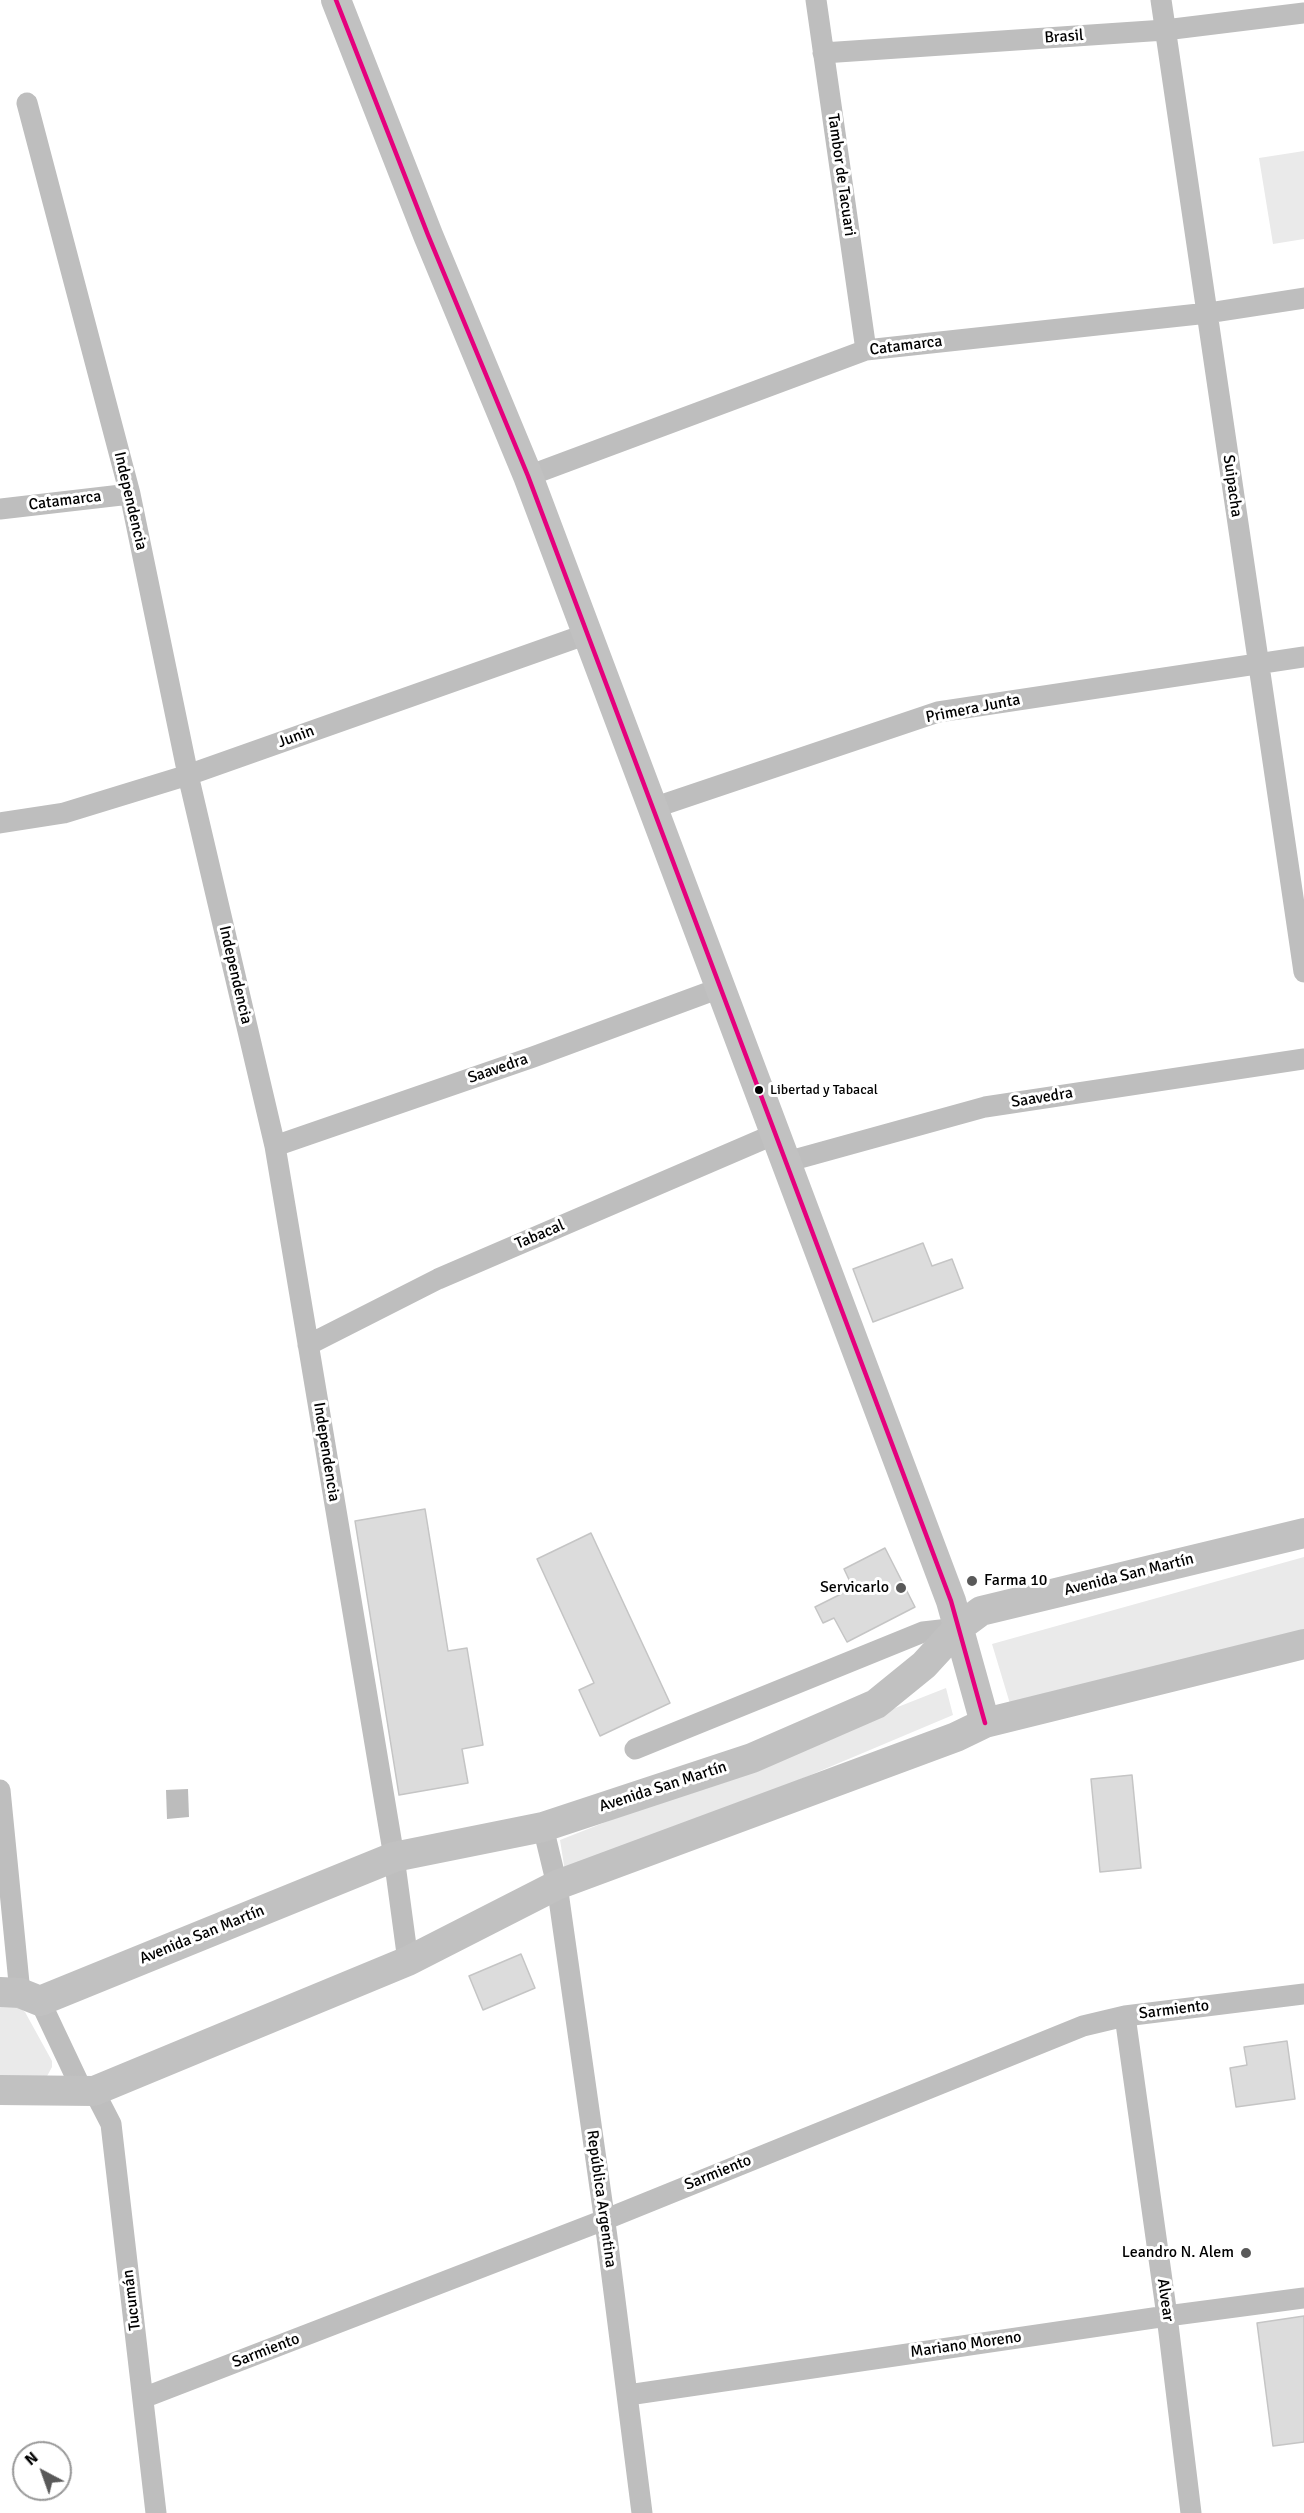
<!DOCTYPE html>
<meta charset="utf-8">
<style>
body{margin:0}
#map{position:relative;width:1304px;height:2513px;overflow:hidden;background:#fff;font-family:Signika,sans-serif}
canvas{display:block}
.north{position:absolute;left:12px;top:2441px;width:60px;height:60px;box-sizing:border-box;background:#fff;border:2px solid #999;border-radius:50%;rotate:319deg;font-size:16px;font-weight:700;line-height:24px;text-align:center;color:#000}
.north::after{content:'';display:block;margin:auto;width:21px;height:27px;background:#595959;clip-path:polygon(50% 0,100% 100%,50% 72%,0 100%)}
</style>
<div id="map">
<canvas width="1304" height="2513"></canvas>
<div class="north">N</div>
</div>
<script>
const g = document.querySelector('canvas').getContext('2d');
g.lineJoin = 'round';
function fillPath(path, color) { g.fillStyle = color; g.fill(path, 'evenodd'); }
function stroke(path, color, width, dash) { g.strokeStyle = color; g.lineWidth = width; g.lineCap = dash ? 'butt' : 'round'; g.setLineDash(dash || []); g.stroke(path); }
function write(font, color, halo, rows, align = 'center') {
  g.font = font + ' Signika,sans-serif'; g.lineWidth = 6; g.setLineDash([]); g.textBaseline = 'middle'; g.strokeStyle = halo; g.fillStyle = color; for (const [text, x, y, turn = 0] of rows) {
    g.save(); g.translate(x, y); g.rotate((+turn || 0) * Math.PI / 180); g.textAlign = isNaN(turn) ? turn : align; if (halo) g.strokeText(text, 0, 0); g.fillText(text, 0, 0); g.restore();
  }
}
const green = new Path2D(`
 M1304,151V239L1273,244L1259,158Z
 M1304,1557V1632L1014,1717L992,1644Z
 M946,1688L953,1715L566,1878L560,1840Z
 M0,2005L19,2007L25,2012L52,2061V2067L46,2078L0,2079Z`);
const water = new Path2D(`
 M188,1789L189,1817L167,1819L166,1790Z`);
const building = new Path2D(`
 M923,1243L932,1266L952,1259L963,1288L873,1322L853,1269Z
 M425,1509L448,1651L467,1648L483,1745L462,1749L468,1783L399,1795L355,1521Z
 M591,1533L670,1703L600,1736L579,1690L594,1683L537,1559Z
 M885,1548L915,1607L847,1642L834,1618L823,1623L815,1607L853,1588L844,1569Z
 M1132,1775L1141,1868L1100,1872L1091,1779Z
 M521,1954L535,1988L483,2010L469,1976Z
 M1287,2041L1295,2099L1236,2107L1230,2068L1247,2065L1244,2047Z
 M1304,2316V2442L1273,2446L1257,2323Z`);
const street = new Path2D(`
 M816,0L866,350
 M1161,0L1304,972
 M823,53L1165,30L1304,13
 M27,103L130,494L188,775L275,1146L394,1857L408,1961
 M528,476L866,350L1208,313L1304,298
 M0,509L130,494
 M653,808L938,712L1304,657
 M0,823L64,813L188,775L587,634
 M275,1146L533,1057L720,988
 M786,1162L985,1107L1304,1059
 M308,1345L438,1279L775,1134
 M635,1749L923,1632L958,1628
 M0,1790L20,1993
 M543,1827L557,1885L607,2237L642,2513
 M40,2001L83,2092
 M1125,2016L1167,2316L1191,2513
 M94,2091L111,2124L156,2513
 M628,2395L1167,2316L1304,2298
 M143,2398L604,2220L1083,2026L1125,2016L1304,1994`);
const secondary = new Path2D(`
 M336,0L428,235L528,476L951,1601L985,1723
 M0,1992L20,1993L40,2001L394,1857L543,1827L752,1758L876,1704L924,1665L958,1628L981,1611L1304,1533
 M0,2090L94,2091L408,1961L557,1885L956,1737L985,1723L1304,1644`);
const bus1 = new Path2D(`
 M336,0L428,235L528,476L951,1601L985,1723`);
const markers = [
 [759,1090,5,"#000"],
 [972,1581,6,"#595959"],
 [901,1588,6,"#595959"],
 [1246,2253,6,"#595959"]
];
const busNames = [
 ["Libertad y Tabacal",770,1090]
];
const streetNames = [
 ["Brasil",1064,37,-4],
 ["Tambor de Tacuari",841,175,82],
 ["Catamarca",906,346,-7],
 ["Suipacha",1232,486,82],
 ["Catamarca",65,501,-7],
 ["Independencia",130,501,77],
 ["Primera Junta",973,709,-11],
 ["Junin",296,737,-20],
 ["Independencia",235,975,77],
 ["Saavedra",498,1069,-19],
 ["Saavedra",1042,1098,-9],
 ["Tabacal",540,1235,-23],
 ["Independencia",326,1452,81],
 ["Avenida San Martín",1129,1575,-14],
 ["Avenida San Martín",663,1787,-18],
 ["Avenida San Martín",202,1935,-22],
 ["Sarmiento",1174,2010,-7],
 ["Sarmiento",718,2173,-22],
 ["República Argentina",601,2199,82],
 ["Tucumán",132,2300,-97],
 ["Alvear",1165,2300,82],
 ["Mariano Moreno",966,2345,-8],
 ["Sarmiento",266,2351,-21]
];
const poiNames = [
 ["Farma 10",984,1581,"left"],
 ["Servicarlo",889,1588],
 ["Leandro N. Alem",1234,2253]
];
fillPath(green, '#eaeaea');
fillPath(water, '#bcbcbc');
fillPath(building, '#dcdcdc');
stroke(building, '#c5c5c5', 1.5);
stroke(street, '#bebebe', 21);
stroke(secondary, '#c1c1c1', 30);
stroke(bus1, '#e5007d', 4.5);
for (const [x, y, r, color] of markers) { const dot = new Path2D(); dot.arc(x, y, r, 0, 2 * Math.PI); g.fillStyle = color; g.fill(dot); stroke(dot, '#fff', 2); }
write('14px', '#000', '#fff', busNames, 'left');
write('16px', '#000', '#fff', streetNames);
write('16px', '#000', '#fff', poiNames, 'right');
</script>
